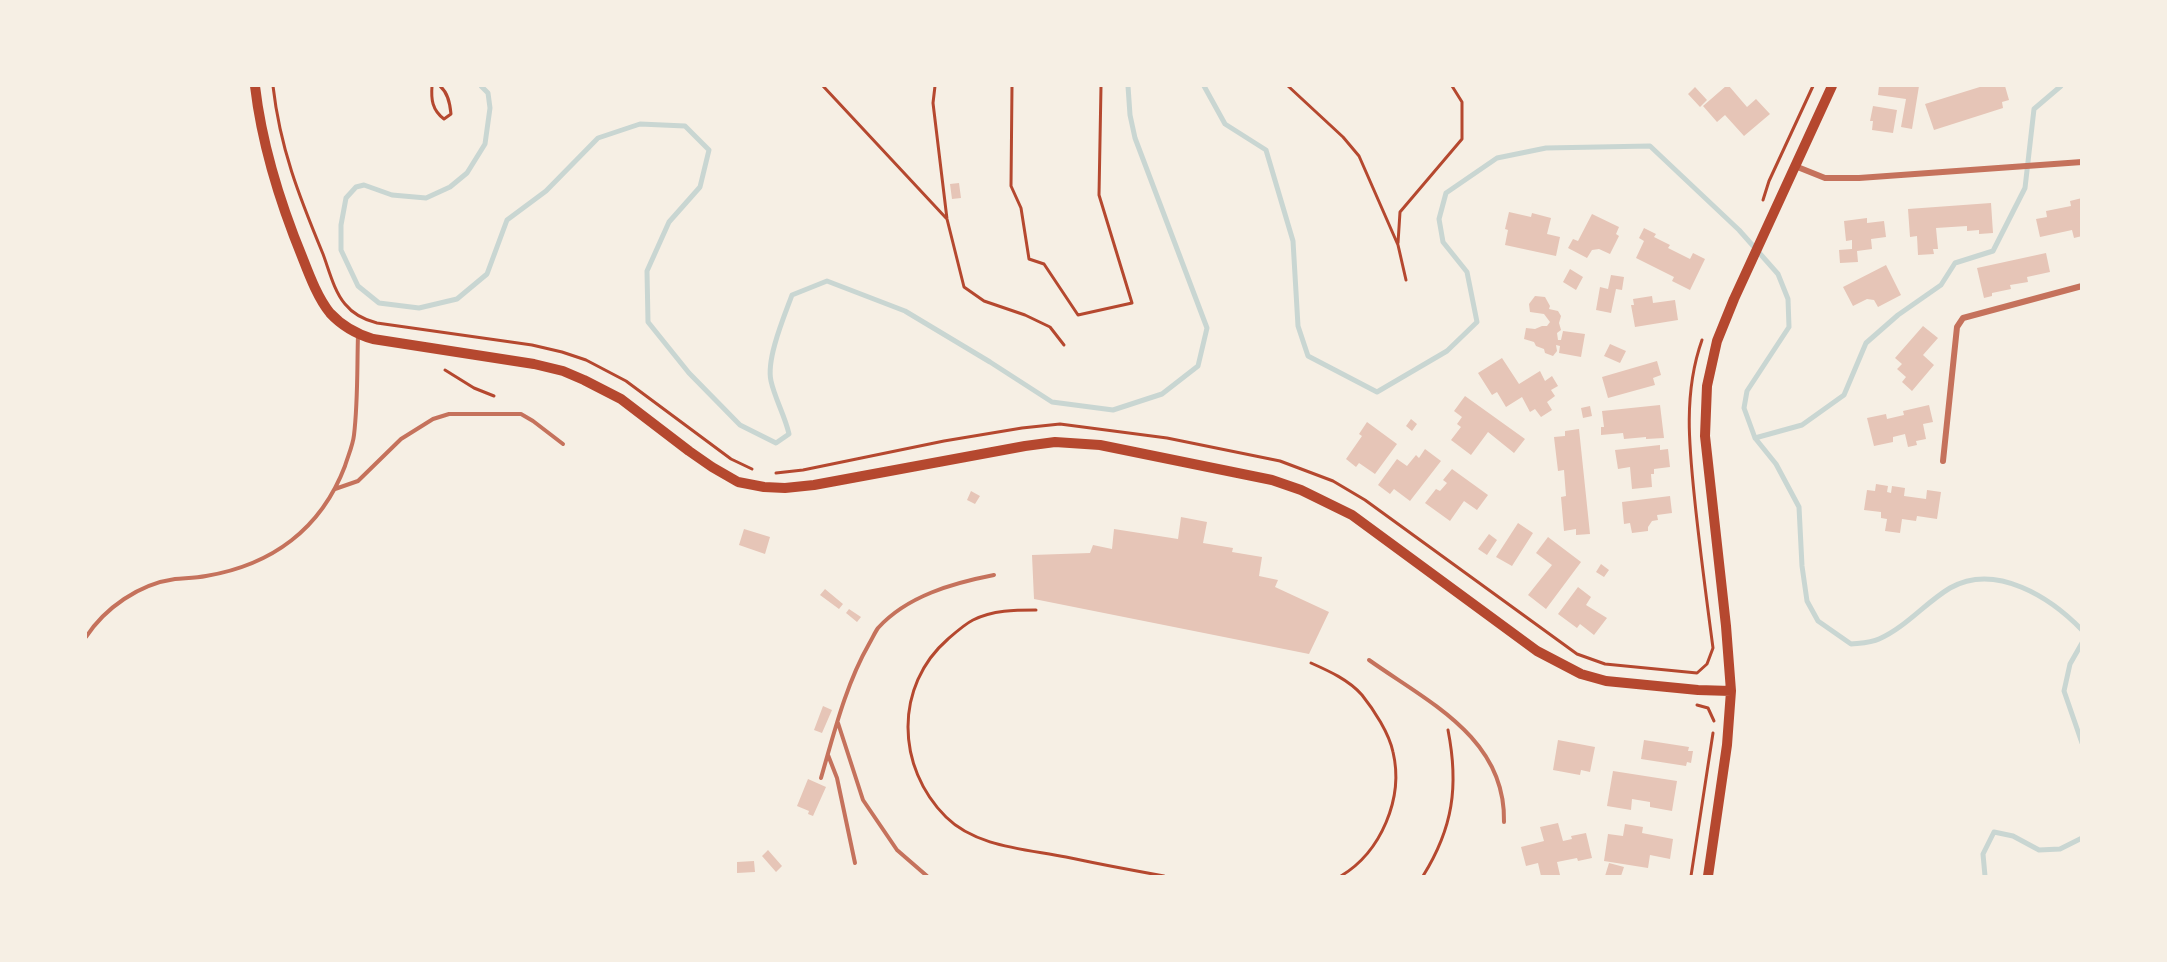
<!DOCTYPE html>
<style>
body{margin:0}
#map{position:relative;width:2167px;height:962px;overflow:hidden;background:#f6efe4;font-family:"Work Sans",sans-serif}
canvas{display:block}
.frame{position:absolute;inset:0;border:87px solid #f6efe4;pointer-events:none}
</style>
<div id="map">
<canvas width="2167" height="962"></canvas>
<div class="frame"></div>
</div>
<script>
const g = document.querySelector('canvas').getContext('2d');
g.lineJoin = 'round';
function stroke(path, color, width, dash) { g.strokeStyle = color; g.lineWidth = width; g.lineCap = dash ? 'butt' : 'round'; g.setLineDash(dash || []); g.stroke(path); }
function fillPath(path, color) { g.fillStyle = color; g.fill(path, 'evenodd'); }
const stream = new Path2D(`
 M481,86L488,93L490,108L485,144L467,173L450,187L426,198L392,195L364,185L356,187L346,198L341,225V250L358,286L379,303L419,308L457,299L487,274L507,220L546,191L598,138L640,124L685,126L709,150L700,187L669,222L647,271L648,322L689,373L740,425L776,443L789,434C785,416 775,399 771,381C766,359 784,317 792,295L827,281L905,311L990,362L1052,402L1113,410L1162,394L1198,366L1207,328L1135,138L1130,115L1128,86
 M1204,86L1225,124L1266,150L1293,241L1298,326L1308,356L1377,392L1447,351L1477,322L1467,272L1443,242L1439,219L1446,193L1497,158L1546,148L1650,146L1739,230L1778,274L1788,299L1789,327L1747,391L1744,408L1755,438L1776,464L1799,507L1802,566L1807,601L1818,621L1851,644C1860,643 1871,643 1879,639C1906,627 1925,603 1950,588C1996,562 2051,598 2082,630
 M1755,438L1802,425L1844,395L1866,343L1898,315L1941,285L1955,263L1993,251L2025,188L2034,109L2061,86
 M2082,643L2070,664L2064,691L2082,743
 M1985,876L1983,854L1994,832L2013,836L2039,850L2060,849L2082,838`);
const building = new Path2D(`
 M1726,86H1729L1747,107L1756,99L1770,114L1744,136L1725,115L1717,122L1703,106Z
 M1879,86H1919L1912,129L1901,127L1906,99L1878,95Z
 M1983,86H2005L2009,100L2002,102L2003,108L1934,130L1925,104Z
 M1695,87L1707,100L1700,107L1688,94Z
 M1873,106L1897,110L1893,133L1872,130L1873,121H1870Z
 M959,183L961,198L952,199L950,184Z
 M2082,198V236L2074,238L2072,230L2040,237L2036,219L2047,217L2046,211L2071,206L2070,201Z
 M1991,203L1993,233L1979,234V230L1967,231V226L1936,228L1938,249H1933L1934,254L1918,255L1917,236L1910,237L1908,209Z
 M1509,212L1531,217L1532,213L1551,218L1547,234L1560,237L1556,256L1505,245L1508,230L1505,229Z
 M1592,214L1619,227L1616,234L1619,236L1610,254L1599,249L1592,250L1587,258L1568,248L1573,239L1578,241Z
 M1867,218V223L1884,221L1886,237L1871,239L1872,249L1857,251L1858,262L1840,263L1839,250L1852,249V240L1846,241L1844,221Z
 M1644,228L1656,234L1654,237L1670,245L1668,248L1690,259L1693,253L1705,259L1690,290L1672,281L1674,277L1636,258L1644,241L1639,238Z
 M2046,253L2050,272L2027,277L2028,282L2010,285L2011,289L1992,293V296L1984,298L1977,268Z
 M1886,265L1901,295L1878,307L1874,300L1867,299L1853,306L1843,287Z
 M1570,269L1583,277L1576,290L1563,282Z
 M1611,275L1624,277L1622,290L1616,289L1611,313L1596,310L1600,287L1608,289Z
 M1535,296L1545,297L1550,306L1549,309L1558,311L1561,316L1559,323L1561,330L1557,333L1558,340H1561L1563,331L1585,334L1581,357L1559,353L1560,346L1556,345L1557,351L1553,356L1545,353L1544,349L1536,346L1534,342L1524,339L1526,328L1535,329L1542,326H1547L1550,322L1544,314L1530,312L1529,304Z
 M1652,296L1653,303L1675,300L1678,320L1635,327L1631,305H1634L1633,299Z
 M1923,326L1938,338L1923,355L1934,365L1912,391L1902,382L1906,377L1897,369L1902,364L1895,358Z
 M1610,344L1626,351L1620,363L1604,356Z
 M1502,358L1519,384L1540,371L1545,381L1552,376L1558,386L1551,390L1555,396L1547,402L1552,410L1541,417L1535,409L1530,412L1522,397L1506,407L1497,392L1492,395L1478,373Z
 M1657,361L1661,375L1653,378L1655,385L1608,398L1602,377Z
 M1465,396L1525,439L1514,453L1488,432L1471,455L1451,440L1461,427L1457,424L1462,417L1454,411Z
 M1660,405L1664,438L1646,439V437L1624,439L1623,433L1601,435V427H1604L1602,411Z
 M1929,405L1933,422L1923,424L1926,439L1916,441L1917,445L1908,447L1905,434L1893,437V442L1874,446L1867,418L1886,414L1887,419L1904,415L1903,411Z
 M1590,406L1592,416L1583,418L1581,408Z
 M1411,419L1417,424L1412,431L1406,426Z
 M1367,422L1397,444L1375,474L1359,463L1356,467L1346,459L1362,436L1359,434Z
 M1579,429L1590,534L1576,535V529L1564,531L1561,497L1566,496L1564,470L1558,471L1554,437L1565,436V431Z
 M1660,445V450L1668,449L1670,467L1654,469V474H1651L1652,487L1632,489L1630,467L1618,469L1615,450Z
 M1425,449L1441,461L1410,501L1394,489L1390,494L1378,485L1397,459L1407,466L1416,455L1419,458Z
 M1452,469L1488,495L1477,510L1464,501L1450,521L1425,503L1436,489L1440,491L1447,483L1443,480Z
 M1876,484L1888,486L1887,492L1891,493L1892,486L1905,488L1904,496L1926,499L1927,490L1941,492L1937,519L1917,516L1916,521L1902,519L1900,533L1885,531L1887,519L1881,518V512L1864,510L1867,490L1875,491Z
 M971,491L980,496L975,504L967,500Z
 M1670,496L1672,513L1657,515L1658,520L1652,521L1648,527V531L1632,533L1630,523L1624,524L1622,502Z
 M1181,517L1207,522L1203,543L1233,548L1232,552L1262,557L1259,576L1278,580L1275,587L1329,612L1309,654L1034,599L1032,555L1090,553L1093,545L1112,549L1114,529L1178,539Z
 M1518,523L1533,533L1512,566L1496,557Z
 M744,529L770,537L765,554L739,545Z
 M1489,534L1497,540L1487,555L1478,549Z
 M1548,537L1581,562L1546,609L1528,595L1552,565L1536,553Z
 M1601,564L1609,570L1604,577L1596,572Z
 M1578,587L1591,597L1586,605L1607,618L1594,635L1580,624L1577,628L1558,614Z
 M825,589L843,604L839,609L820,595Z
 M849,609L861,617L857,622L846,613Z
 M823,706L832,710L822,733L814,730Z
 M1558,740L1595,747L1590,772L1581,770L1580,775L1553,770Z
 M1644,740L1689,747L1688,751H1693L1691,763L1687,762L1686,766L1641,759Z
 M1613,771L1677,781L1672,811L1650,807V802L1632,799L1631,810L1607,806Z
 M808,779L826,787L813,816L808,814L809,811L797,806Z
 M1558,823L1563,841L1572,839L1571,836L1586,833L1592,858L1578,861L1577,858L1557,862L1560,875L1541,876L1538,863L1526,866L1521,847L1544,841L1540,827Z
 M1625,824L1643,827L1642,833L1673,839L1670,859L1650,855L1648,868L1604,861L1608,834L1623,836Z
 M768,850L782,866L776,872L762,856Z
 M754,861L755,872L737,873V862Z
 M1609,863L1624,867L1621,876H1605Z`);
const path = new Path2D(`
 M273,86C280,148 299,196 323,254C329,270 334,291 345,304C353,314 365,320 377,323L532,345L562,352L586,360L626,381L731,459L752,469
 M432,86C431,99 432,110 444,119L451,114C450,103 448,93 440,86
 M823,86L946,218
 M935,86L933,103L947,219L964,287L984,301L1025,315L1050,327L1064,345
 M1012,86L1011,186L1021,208L1029,259L1044,264L1078,315L1132,303L1099,195L1101,86
 M1288,86L1343,137L1359,156L1398,245L1406,280
 M1763,200L1769,181L1813,86
 M1398,243L1400,212L1462,139V102L1452,86
 M445,370L474,388L494,396
 M776,473L803,470L944,441L1022,428L1060,424L1167,438L1280,461L1333,481L1365,500L1577,654L1605,664L1697,673L1707,664L1713,648C1707,603 1701,557 1696,512C1690,454 1682,396 1702,340
 M1036,610C1015,610 993,610 973,620C965,624 956,632 948,639C894,686 896,767 946,817C976,847 1026,849 1066,857C1098,864 1131,870 1164,876
 M1311,663C1329,671 1349,680 1362,695C1374,710 1389,733 1393,752C1404,798 1381,852 1341,876
 M1697,705L1708,708L1714,721
 M1423,876C1453,828 1459,786 1448,730
 M1691,876L1713,733`);
const service = new Path2D(`
 M335,489L358,481L401,439L433,419L449,414H521L533,421L563,444
 M86,637C105,608 139,584 175,579C185,578 196,578 206,576C272,565 321,529 345,466C348,456 353,445 354,435C358,402 357,368 358,335
 M1369,660C1428,702 1506,738 1504,822
 M838,723L863,800L897,850L927,876
 M828,755L837,778L855,863
 M821,778C834,733 846,684 869,644C872,639 875,632 878,628C907,596 953,583 994,575`);
const minor = new Path2D(`
 M1795,166L1825,178H1859L2082,162
 M1943,461L1957,327L1963,318L2082,286`);
const secondary = new Path2D(`
 M255,86C262,146 280,203 303,259C310,277 318,298 330,313C342,326 356,334 373,339L534,364L563,371L584,380L621,399L689,451L712,467L738,482L764,487L785,488L814,485L1025,446L1055,442L1100,445L1272,480L1301,490L1352,515L1537,651L1581,674L1606,681L1698,690L1731,691
 M1708,876L1727,745L1731,691L1726,626L1705,436L1707,386L1717,341L1734,299L1832,86`);
stroke(stream, '#c9d6d2', 5);
fillPath(building, '#e6c5b7');
stroke(path, '#b5482f', 3);
stroke(service, '#c5725c', 4);
stroke(minor, '#c5725c', 6);
stroke(secondary, '#b5482f', 10);
</script>
